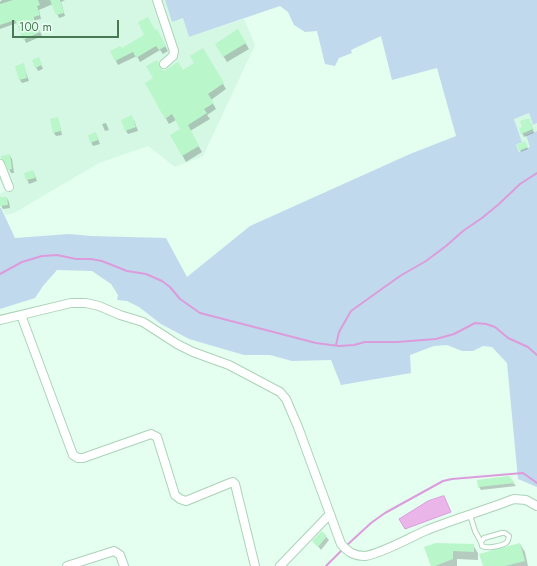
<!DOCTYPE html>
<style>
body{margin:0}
#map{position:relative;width:537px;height:566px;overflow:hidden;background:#e4fef0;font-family:Jost,sans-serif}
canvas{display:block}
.scale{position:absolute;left:12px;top:20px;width:107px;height:18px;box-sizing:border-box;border:2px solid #477952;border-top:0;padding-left:5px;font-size:12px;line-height:14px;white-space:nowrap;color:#477952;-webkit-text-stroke:3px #ecfff5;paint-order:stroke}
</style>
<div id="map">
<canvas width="537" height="566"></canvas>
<div class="scale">100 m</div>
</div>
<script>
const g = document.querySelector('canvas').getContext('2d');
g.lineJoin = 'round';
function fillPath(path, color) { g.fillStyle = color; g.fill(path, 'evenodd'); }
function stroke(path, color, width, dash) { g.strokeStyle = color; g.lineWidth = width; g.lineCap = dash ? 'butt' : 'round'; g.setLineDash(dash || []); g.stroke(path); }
const residential = new Path2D(`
 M0,0H165L172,22L183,17L189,37L244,19L255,45L203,156L175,167L148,146L99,163L14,213L6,215L1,208H0V194L5,191L0,180Z
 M529,113L533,125L537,123V131L534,132L530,147L519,152L516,145L522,142L514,118Z`);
const green = new Path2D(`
 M165,0H537V123L533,125L529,113L514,119L522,142L516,145L519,152L530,147L526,135L537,131V487L518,479L507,363L492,347L483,346L473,351H462L447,345L434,346L410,355L411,373L341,385L331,360L292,361L270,355H244L189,339L161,324L139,307L127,301L117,300L118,295L111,284L92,271L57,270L43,286L35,298L0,309V208H1L15,238L69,234L91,236L166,238L187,277L250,226L410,154L456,136L437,68L392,80L381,36L351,50L352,53L339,58L335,66L325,64L317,31L305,32L294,25L288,12L280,6L189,37L183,18L172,22Z`);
const water = new Path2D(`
 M444,496L451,512L405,529L399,519L428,501Z`);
const shadow = new Path2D(`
 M2,0H65L61,2L65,16L59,18L53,4L39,10L41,19L36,20V23L42,36L26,43L17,23L0,29V2Z
 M156,30L168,51L163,54L160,50L140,62L137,56L118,65L116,61L121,50Z
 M238,31L249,49L227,62L216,44Z
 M202,49L226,89L211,100L216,109L207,115L210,119L190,131L202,152L186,162L171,135L182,130L176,120L169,124L146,83L155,78L160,67L164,72H182L196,64Z
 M33,61L40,62L43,69L38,71Z
 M23,64L29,81L22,83L20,80Z
 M57,118L59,122L62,135L56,136L54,133Z
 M134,120L138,131L128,134L126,131Z
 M106,123L109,130L105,131L102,124Z
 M531,123L534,133L524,137L522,133L523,127Z
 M96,134L100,144L93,146L91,142Z
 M525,143L528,149L521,152L518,146Z
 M10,156L12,159L14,173H11L7,165L2,158Z
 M33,171L37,181L29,184L25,174Z
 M7,198L9,202L10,208L3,209L1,205Z
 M508,477L516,486L481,490L479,487Z
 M322,532L329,540L321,550L314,541Z
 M520,544L525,552L528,566H484Z
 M473,545L478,553V560L457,559V566H432L426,548Z`);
const stream = new Path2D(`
 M0,274L22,262L42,256L57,255L76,259H91L102,261L127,271L146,274L162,281L170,287L180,299L200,313L316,343L339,346L354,345L365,342H397L436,339L454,334L475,323L486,324L495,327L508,338L528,347L537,355
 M336,345L339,332L351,311L400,276L426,261L446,246L463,231L482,218L499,204L520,184L537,173
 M346,546L371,523L385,513L443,481L452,479L523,473L537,483
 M326,566L343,549`);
const building = new Path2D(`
 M13,0H38L40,5L37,6L40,15L34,17V19L40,32L23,40L15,20L0,25V4Z
 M50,0H60L64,13L56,15Z
 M148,17L155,30L157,29L166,46L159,50L156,46L136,58L133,52L115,61L110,51L120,46L122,48L144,35L138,22Z
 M238,29L246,43L223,57L215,44Z
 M203,48L224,83L208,94L214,103L204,109L207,113L188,125L199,146L182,156L170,135L180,129L172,114L165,119L145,83L153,78L146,66L157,60L160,67L164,71L178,62L183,70L194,63L190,56Z
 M39,57L42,65L35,68L32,60Z
 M24,63L27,78L19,80L15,66Z
 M132,115L136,127L125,131L121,120Z
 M58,117L61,131L53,133L50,119Z
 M529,118L533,129L521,134L519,128L522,127L520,121Z
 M96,132L98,140L90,143L88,135Z
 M525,141L528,147L519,151L517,145Z
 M10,154L12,169L8,170L5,162L1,159V156Z
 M33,170L35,178L26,180L24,173Z
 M0,197H7L8,205L0,206Z
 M509,476L515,483L478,487L477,480Z
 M322,531L327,536L318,547L312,541Z
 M436,543L474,544V552L453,551V559L435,566H431L424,547Z
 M520,543L525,561L505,566H483L479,554Z`);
const service = new Path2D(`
 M470,515L475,531L481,542
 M502,533H505L509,536C508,539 509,541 506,543C501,546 487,549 482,546L481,542L484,538Z`);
const minor = new Path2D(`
 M157,0L174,51L173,56L164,64
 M0,164L9,187
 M21,315L73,455L78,458H83L151,434L157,437L175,495L180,499L186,501L230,483L233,482L235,484L255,566
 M0,320L71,303H86L99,306L120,315L143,322L177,344L193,352L229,365L280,392L286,399L298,427L341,544C348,552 354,556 365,556C381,554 411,537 427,530C455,519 485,510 514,499L526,500L537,506
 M67,566L114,551L120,555L124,566
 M280,566L330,514`);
fillPath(residential, '#d5f8e4');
fillPath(green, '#c1d9ed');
fillPath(water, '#eab6e9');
stroke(water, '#dc9cdb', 1);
fillPath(shadow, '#0003');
stroke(stream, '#dc9cdb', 2);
fillPath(building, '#b9f6c9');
stroke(service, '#abd3b8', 6);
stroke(minor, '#abd3b8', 10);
stroke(service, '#fff', 4);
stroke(minor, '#fff', 8);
</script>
